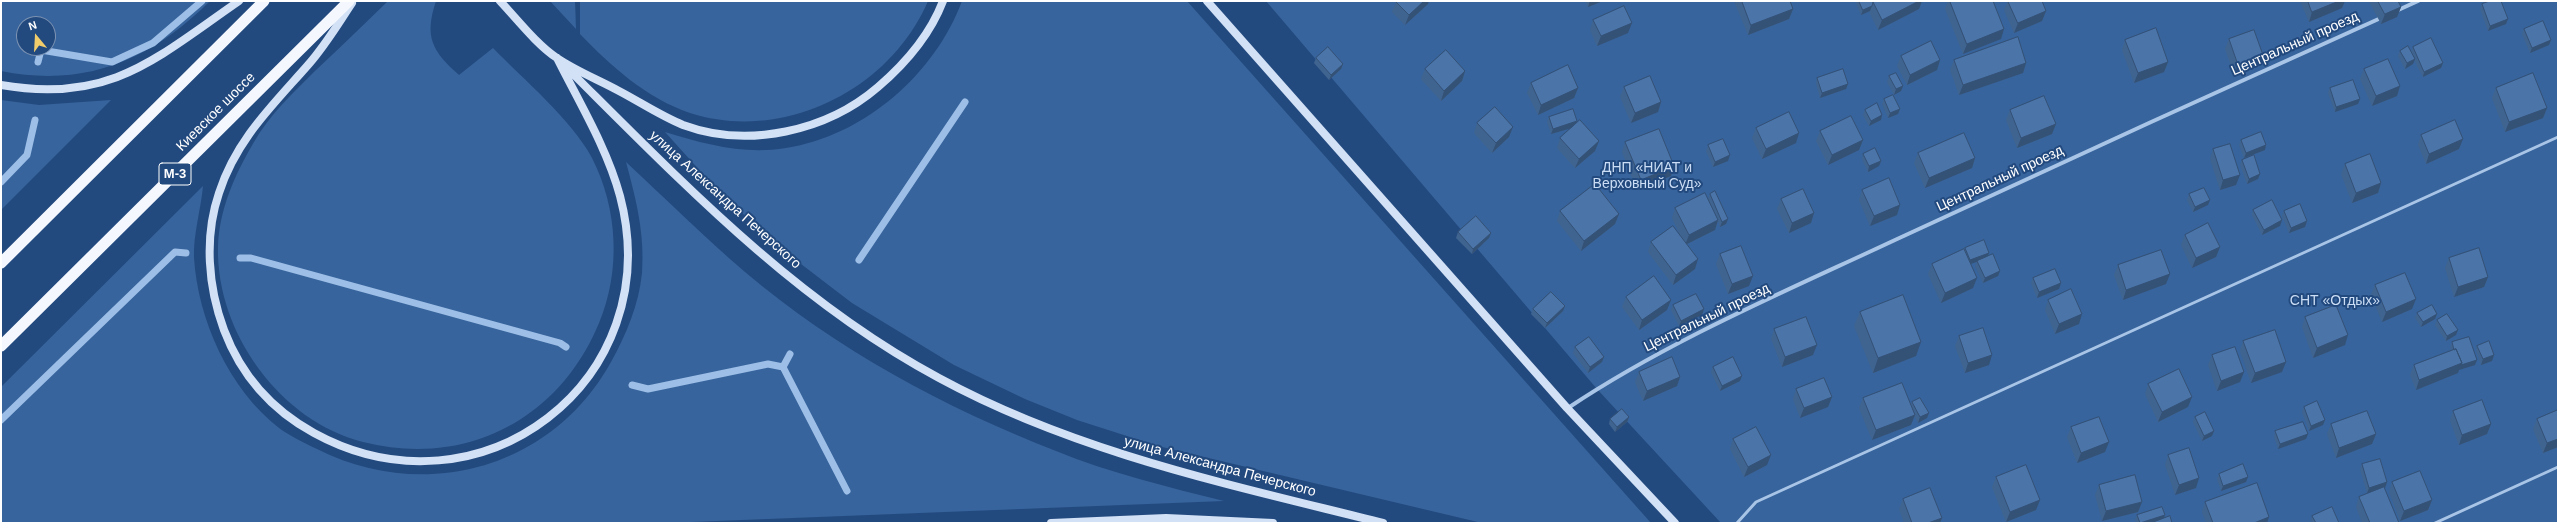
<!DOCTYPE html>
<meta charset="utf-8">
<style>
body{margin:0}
#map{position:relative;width:2559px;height:524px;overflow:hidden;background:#234a7f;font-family:Arial,sans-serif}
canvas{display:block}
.frame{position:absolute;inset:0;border:2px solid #fff;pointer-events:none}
.north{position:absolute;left:16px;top:16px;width:40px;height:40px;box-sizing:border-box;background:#234a7f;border:1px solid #7b92b2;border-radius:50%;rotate:342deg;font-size:11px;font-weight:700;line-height:16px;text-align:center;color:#fff}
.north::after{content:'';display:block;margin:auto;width:14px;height:18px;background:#f1cc6b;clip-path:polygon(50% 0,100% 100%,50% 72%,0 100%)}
</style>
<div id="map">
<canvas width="2559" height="524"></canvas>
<div class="frame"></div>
<div class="north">N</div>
</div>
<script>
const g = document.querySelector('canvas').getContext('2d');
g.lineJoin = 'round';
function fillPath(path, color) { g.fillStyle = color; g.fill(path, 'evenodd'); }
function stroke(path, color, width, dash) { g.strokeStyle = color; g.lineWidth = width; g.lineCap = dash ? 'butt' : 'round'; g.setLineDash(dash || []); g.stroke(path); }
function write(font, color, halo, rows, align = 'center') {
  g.font = font + ' Arial,sans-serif'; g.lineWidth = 4; g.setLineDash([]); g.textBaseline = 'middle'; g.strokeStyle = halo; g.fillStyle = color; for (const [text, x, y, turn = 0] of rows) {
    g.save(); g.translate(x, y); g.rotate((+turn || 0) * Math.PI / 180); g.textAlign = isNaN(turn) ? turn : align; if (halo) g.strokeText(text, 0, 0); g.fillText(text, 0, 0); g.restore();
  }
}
const green = new Path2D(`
 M1,1H210C151,60 85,88 1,71ZM24,24H48V48H24Z
 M388,1H436C424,37 432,51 459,75L493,48C523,79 572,120 592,158C618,209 621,271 599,323C559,420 465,468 363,442C280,421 216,332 218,247C219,210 235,174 254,142C270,114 293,93 315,71C340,48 364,24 388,1Z
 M550,1H575L576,29Z
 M580,1H928C890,90 783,143 690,113C646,98 611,66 580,34Z
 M962,1H1187L1651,523H1482L1158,446L1077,420L1025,399L954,365L852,303L784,251L721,194L665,132C704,144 744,155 786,148C864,136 935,74 962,1Z
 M1266,1H2558V523H1721L1597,389Z
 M1,100L39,105L111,100L1,210Z
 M626,162C666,199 704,237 745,272C836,349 945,408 1056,451C1110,473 1168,487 1224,501L666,523H1V387L203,186C201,209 193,235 194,258C198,320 229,389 279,428C290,436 304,443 317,449C424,503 552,469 611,362C626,335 639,304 642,273C645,234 636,199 626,162Z`);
const stream = new Path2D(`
 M38,62L41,50L112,62L153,43L202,1
 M1,182L27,155L35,120
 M240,258H251L560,343L566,347
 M859,260L965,102
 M783,367L790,354
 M632,385L648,389L768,364L783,367L847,491
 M1,420L175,252L186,253`);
const service = new Path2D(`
 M1737,523L1756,502L2558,137
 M2435,523L2558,467`);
const minor = new Path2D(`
 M2396,11L2418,1
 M1568,408C1670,340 1784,292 1895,240C2057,165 2220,90 2383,17`);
const secondary = new Path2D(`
 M500,1C517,19 537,45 557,58C576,71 599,80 619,91C640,102 661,116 683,125C748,149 827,131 878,87C906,63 930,35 943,1
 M1207,1L1567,408L1675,523
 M352,3C338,24 325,46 308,65C272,106 236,140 219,193C204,237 208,287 224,330C241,375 272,410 314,433C480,524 669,381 620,196C607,148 579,102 557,58
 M562,63C678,178 793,300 939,378C1077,453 1232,485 1383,523
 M1,85C110,104 155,59 239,1
 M1051,523L1166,518L1273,523`);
const trunk = new Path2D(`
 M1,263L264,1
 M1,346L349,1`);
const wall = new Path2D(`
 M1585,1H1603L1588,7Z
 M1734,1H1790L1793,9L1789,19L1748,35Z
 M1855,1H1922L1919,9L1878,30L1869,12L1870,11L1861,15Z
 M1948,1H1993L2001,39L1963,54L1945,9Z
 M2008,1L2046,11L2042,21L2014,33L2004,10Z
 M2300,1H2345L2342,8L2309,22Z
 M2369,1H2398L2401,7L2397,17L2381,24Z
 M1396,2L1428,4L1405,25L1392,12Z
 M2482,4L2508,19L2506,24L2488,31L2480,9Z
 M1593,20L1628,33L1597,46L1590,30Z
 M2524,29L2551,40L2549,45L2530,53L2522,34Z
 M2229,39L2263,55L2260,65L2234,74L2225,49Z
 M2125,40L2168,62L2164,72L2134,83L2122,50Z
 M2413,47L2443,63L2441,68L2423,77L2414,60L2413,64L2405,69L2398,56L2400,51L2411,52Z
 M1901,56L1940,60L1937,70L1907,85L1897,66Z
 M1316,58L1343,64L1341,69L1329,80L1314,63Z
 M1954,60L2026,63L2023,73L1959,95L1950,70Z
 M1425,69L1465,71L1462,81L1441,101L1421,79Z
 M2364,69L2400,86L2397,96L2372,106L2360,79Z
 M1889,76L1903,86L1901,91L1894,95L1887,82Z
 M1817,78L1848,84L1846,89L1820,98L1816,83Z
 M1531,83L1578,88L1574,98L1538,115L1527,93Z
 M1624,87L1661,102L1658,112L1631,123L1620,97Z
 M2330,88L2360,99L2358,104L2335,112L2328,93Z
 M2496,88L2547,108L2543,118L2505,132L2492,98Z
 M1884,99L1900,109L1898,114L1888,118L1882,104Z
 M1865,110L1882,115L1881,120L1869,126L1863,115Z
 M2010,110L2056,124L2052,134L2017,148L2006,120Z
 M1549,117L1576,123L1599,141L1595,151L1575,168L1557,148L1560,138L1571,128L1551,134L1547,122Z
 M1477,123L1509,137L1492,153L1474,133Z
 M1756,128L1796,143L1762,159L1752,138Z
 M1820,131L1863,140L1859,150L1828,165L1816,141Z
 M2421,135L2459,149L2426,164L2418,145Z
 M2241,140L2265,150L2244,158L2239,145Z
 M1625,142L1671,176L1637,190L1622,152Z
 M1708,145L1728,161L1713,167L1706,151Z
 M2213,149L2236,185L2220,190L2210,159Z
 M1918,153L1975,158L1972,168L1925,188L1914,163Z
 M1863,154L1881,161L1879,166L1868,172L1862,159Z
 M2242,160L2260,174L2258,179L2247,184L2240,165Z
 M2345,164L2381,183L2378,193L2352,203L2341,174Z
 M1862,190L1897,215L1870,226L1859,200Z
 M1710,194L1728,219L1726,224L1720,227L1718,221L1715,230L1687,244L1695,269L1673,285L1648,252L1651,242L1679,233L1672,218L1675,208L1708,199Z
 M2189,194L2208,205L2193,212L2187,200Z
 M1781,199L1814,213L1811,223L1789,233L1777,209Z
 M2253,210L2282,220L2280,226L2262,235L2252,215Z
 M1560,211L1619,214L1615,224L1581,251L1557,221Z
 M2284,211L2307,221L2305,227L2289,233L2282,216Z
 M1458,232L1491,233L1489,238L1472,254L1456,238Z
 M2185,235L2220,247L2216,257L2192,268L2181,245Z
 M1965,248L1988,256L2000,271L1998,276L1983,283L1975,266L1977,262L1970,264L1973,288L1941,303L1928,274L1932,264L1964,250Z
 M1720,254L1749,286L1728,294L1716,264Z
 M2449,258L2488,277L2484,287L2454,297L2445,268Z
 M2118,265L2166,284L2123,300L2114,275Z
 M2033,278L2061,283L2059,289L2037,298L2031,283Z
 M2375,285L2412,309L2382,322L2371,295Z
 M1626,297L1667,310L1639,330L1622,307Z
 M2048,300L2079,324L2055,334L2045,310Z
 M1673,305L1702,315L1679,326L1671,310Z
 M1533,309L1563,311L1545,328L1531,314Z
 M1860,312L1916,356L1873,373L1854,326Z
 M2417,313L2437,314L2435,319L2421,327L2415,318Z
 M2305,317L2345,345L2313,358L2302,327Z
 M2437,320L2456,335L2446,341L2435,325Z
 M1774,329L1813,355L1782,367L1771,339Z
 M1959,336L1989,365L1965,373L1955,346Z
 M2243,341L2282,372L2251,383L2240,351Z
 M2452,342L2475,365L2459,370L2458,373L2416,390L2410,375L2414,365L2451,351L2450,348Z
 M2477,346L2492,361L2481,365L2476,351Z
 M1575,347L1602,362L1588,373L1573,353Z
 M2212,355L2244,372L2240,382L2217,391L2208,365Z
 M1713,367L1740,381L1720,391L1711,372Z
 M1639,372L1680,377L1677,386L1643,401L1635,382Z
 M2148,384L2188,407L2158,422L2145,394Z
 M1796,389L1832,397L1828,407L1800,418L1793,399Z
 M1863,398L1911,405L1912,402L1929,413L1927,418L1918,423L1914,416L1911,425L1872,440L1859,408Z
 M2304,407L2325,420L2323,425L2309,431L2302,412Z
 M2558,410V447L2543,453L2533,429L2537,419Z
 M2453,411L2491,424L2487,434L2459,445L2450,421Z
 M1629,417L1627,422L1615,432L1609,424L1610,419Z
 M2195,417L2212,436L2202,441L2193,422Z
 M2331,424L2376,434L2372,444L2336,458L2327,434Z
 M2071,427L2105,452L2077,463L2067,437Z
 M2275,431L2308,434L2306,439L2278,449L2274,437Z
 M1733,439L1767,465L1744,477L1730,449Z
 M2168,455L2196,488L2175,495L2165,465Z
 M2362,464L2387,482L2385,488H2384L2399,523H2362L2356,507L2359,497L2376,490L2367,493L2360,469Z
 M2219,474L2248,477L2246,482L2221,491L2217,479Z
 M1996,477L2036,510L2006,522L1992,487Z
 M2392,482L2432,500L2428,510L2400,521L2389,492Z
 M2099,485L2142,502L2138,512L2102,521L2095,495Z
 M1903,499L1942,518L1940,523H1904L1899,509Z
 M2205,502L2267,523H2206L2202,512Z
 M2137,515H2165L2164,519L2172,523H2136L2135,520Z
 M2312,516L2339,523H2310Z`);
const shadedWall = new Path2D(`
 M1424,1H1429L1428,4L1405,25L1409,15Z
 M1590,1H1603L1588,7Z
 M1919,1H1922L1919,9L1878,30L1882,20Z
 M2339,1H2345L2342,8L2309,22L2312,12Z
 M1872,6L1870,11L1861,15L1863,10Z
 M2401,7L2397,17L2381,24L2385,14Z
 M1793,9L1789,19L1748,35L1751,25Z
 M2046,11L2042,21L2014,33L2018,23Z
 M2508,19L2506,24L2488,31L2490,26Z
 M1632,23L1628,33L1597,46L1601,36Z
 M2004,29L2001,39L1963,54L1967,44Z
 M2551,40L2549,45L2530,53L2532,48Z
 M2263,55L2260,65L2234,74L2238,65Z
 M2415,59L2413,64L2405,69L2407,63Z
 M1940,60L1937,70L1907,85L1910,75Z
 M2168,62L2164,72L2134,83L2138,73Z
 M2026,63L2023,73L1959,95L1963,85Z
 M2443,63L2441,68L2423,77L2424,72Z
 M1343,64L1341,69L1329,80L1331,75Z
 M1465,71L1462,81L1441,101L1444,91Z
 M1848,84L1846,89L1820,98L1822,93Z
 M1903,86L1901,91L1894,95L1896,89Z
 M2400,86L2397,96L2372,106L2376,96Z
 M1578,88L1574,98L1538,115L1541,105Z
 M2360,99L2358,104L2335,112L2336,107Z
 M1661,102L1658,112L1631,123L1635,113Z
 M2547,108L2543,118L2505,132L2509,122Z
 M1900,109L1898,114L1888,118L1890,113Z
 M1882,115L1881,120L1869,126L1871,121Z
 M1577,121L1575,127L1551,134L1553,129Z
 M2056,124L2052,134L2017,148L2021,138Z
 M1513,127L1509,137L1492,153L1496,143Z
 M1799,133L1796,143L1762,159L1766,149Z
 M2463,139L2459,149L2426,164L2429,154Z
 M1863,140L1859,150L1828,165L1832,155Z
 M1599,141L1595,151L1575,168L1579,159Z
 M2266,145L2265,150L2244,158L2246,153Z
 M1730,155L1728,161L1713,167L1715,162Z
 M1975,158L1972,168L1925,188L1929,178Z
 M1881,161L1879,166L1868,172L1869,166Z
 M1674,166L1671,176L1637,190L1641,180Z
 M2260,174L2258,179L2247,184L2249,179Z
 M2240,175L2236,185L2220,190L2223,180Z
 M2381,183L2378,193L2352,203L2356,193Z
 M2210,200L2208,205L2193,212L2195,207Z
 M1900,205L1897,215L1870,226L1874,216Z
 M1814,213L1811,223L1789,233L1792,223Z
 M1619,214L1615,224L1581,251L1584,241Z
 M1728,219L1726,224L1720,227L1722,222Z
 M1718,220L1715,230L1685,245L1689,235Z
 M2282,220L2280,226L2262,235L2264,230Z
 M2307,221L2305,227L2289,233L2291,228Z
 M1491,233L1489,238L1472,254L1473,249Z
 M2220,247L2216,257L2192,268L2196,258Z
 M1989,253L1987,258L1968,265L1970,260Z
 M1698,259L1695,269L1673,285L1676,275Z
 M2000,271L1998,276L1983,283L1985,278Z
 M2170,274L2166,284L2123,300L2126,290Z
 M1753,276L1749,286L1728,294L1732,284Z
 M2488,277L2484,287L2454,297L2458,287Z
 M1977,278L1973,288L1941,303L1945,293Z
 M2061,283L2059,289L2037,298L2039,292Z
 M2416,299L2412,309L2382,322L2386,312Z
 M1671,300L1667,310L1639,330L1642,320Z
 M1565,306L1563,311L1545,328L1547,323Z
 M1704,309L1702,315L1679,326L1681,321Z
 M2082,314L2079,324L2055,334L2059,324Z
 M2437,314L2435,319L2421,327L2423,322Z
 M2458,330L2456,335L2446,341L2447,336Z
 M2348,335L2345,345L2313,358L2317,348Z
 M1921,342L1916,356L1873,373L1878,358Z
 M1817,345L1813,355L1782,367L1785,357Z
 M1992,355L1989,365L1965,373L1968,363Z
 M2494,355L2492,361L2481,365L2483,359Z
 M1604,357L1602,362L1588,373L1590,367Z
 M2477,360L2475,365L2459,370L2458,373L2416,390L2419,380L2462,363Z
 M2286,362L2282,372L2251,383L2255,373Z
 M2244,372L2240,382L2217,391L2221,381Z
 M1742,376L1740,381L1720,391L1722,386Z
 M1680,377L1677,386L1643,401L1647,391Z
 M1832,397L1828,407L1800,418L1804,408Z
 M2192,397L2188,407L2158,422L2162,412Z
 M1929,413L1927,418L1918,423L1920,417Z
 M1915,415L1911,425L1872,440L1876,430Z
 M1629,417L1627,422L1615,432L1617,427Z
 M2325,420L2323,425L2309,431L2311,426Z
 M2491,424L2487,434L2459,445L2462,435Z
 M2214,431L2212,436L2202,441L2204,436Z
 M2308,434L2306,439L2278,449L2280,444Z
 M2376,434L2372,444L2336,458L2339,448Z
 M2558,439V447L2543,453L2547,443Z
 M2109,442L2105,452L2077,463L2081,453Z
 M1771,455L1767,465L1744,477L1748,467Z
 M2248,477L2246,482L2221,491L2223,486Z
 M2199,478L2196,488L2175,495L2179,485Z
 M2387,482L2385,488L2367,493L2369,488Z
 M2040,500L2036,510L2006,522L2010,512Z
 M2432,500L2428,510L2400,521L2404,511Z
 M2142,502L2138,512L2102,521L2106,511Z
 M2165,515L2163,520L2154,523H2140Z
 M2269,517L2267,523H2254Z
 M1942,518L1940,523H1928Z`);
const building = new Path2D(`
 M1397,1H1424L1409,15L1396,2Z
 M1742,1H1790L1793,9L1751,25Z
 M1859,1H1875L1873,2L1872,6L1863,10Z
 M1875,1H1919L1882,20L1873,2Z
 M1950,1H1993L2004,29L1967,44Z
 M2008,1H2042L2046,11L2018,23Z
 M2308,1H2339L2312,12Z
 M2378,1H2398L2401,7L2385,14Z
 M2490,1H2501L2508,19L2490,26L2482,4Z
 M1624,6L1632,23L1601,36L1593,20Z
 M2543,21L2551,40L2532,48L2524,29Z
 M2156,28L2168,62L2138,73L2125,40Z
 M2254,30L2263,55L2238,65L2229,39Z
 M2018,37L2026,63L1963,85L1954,60Z
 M2431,38L2443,63L2424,72L2413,47Z
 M1931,41L1940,60L1910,75L1901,56Z
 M2408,46L2415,59L2407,63L2400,51Z
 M1328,47L1343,64L1331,75L1316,58Z
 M1446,50L1465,71L1444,91L1425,69Z
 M2388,59L2400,86L2376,96L2364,69Z
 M1568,65L1578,88L1541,105L1531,83Z
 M1843,69L1848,84L1822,93L1817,78Z
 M1896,73L1903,86L1896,89L1889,76Z
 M2533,73L2547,108L2509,122L2496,88Z
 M1650,76L1661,102L1635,113L1624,87Z
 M2353,80L2360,99L2336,107L2330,88Z
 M1893,95L1900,109L1890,113L1884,99Z
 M2044,96L2056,124L2021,138L2010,110Z
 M1877,103L1882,115L1871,121L1865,110Z
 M1495,107L1513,127L1496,143L1477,123Z
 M1573,109L1577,121L1553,129L1549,117Z
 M1789,112L1799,133L1766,149L1756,128Z
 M1851,116L1863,140L1832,155L1820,131Z
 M1580,120L1599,141L1579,159L1560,138Z
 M2455,120L2463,139L2429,154L2421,135Z
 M1659,129L1674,166L1641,180L1625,142Z
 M2261,132L2266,145L2246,153L2241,140Z
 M1964,133L1975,158L1929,178L1918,153Z
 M1723,139L1730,155L1715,162L1708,145Z
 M2230,144L2240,175L2223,180L2213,149Z
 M1875,148L1881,161L1869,166L1863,154Z
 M2370,154L2381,183L2356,193L2345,164Z
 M2254,155L2260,174L2249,179L2242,160Z
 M1889,178L1900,205L1874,216L1862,190Z
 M1595,184L1619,214L1584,241L1560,211Z
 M2204,188L2210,200L2195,207L2189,194Z
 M1803,189L1814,213L1792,223L1781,199Z
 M1715,191L1728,219L1722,222L1710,194Z
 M1705,193L1718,220L1689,235L1675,208Z
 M2272,200L2282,220L2264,230L2253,210Z
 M2300,204L2307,221L2291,228L2284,211Z
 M1476,216L1491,233L1473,249L1458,232Z
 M2208,223L2220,247L2196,258L2185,235Z
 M1673,226L1698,259L1676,275L1651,242Z
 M1984,240L1989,253L1970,260L1965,248Z
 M1741,246L1753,276L1732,284L1720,254Z
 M2479,248L2488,277L2458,287L2449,258Z
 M1964,249L1977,278L1945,293L1932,264Z
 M2161,250L2170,274L2126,290L2118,265Z
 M1993,254L2000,271L1985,278L1977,261Z
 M2055,269L2061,283L2039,292L2033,278Z
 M2405,273L2416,299L2386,312L2375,285Z
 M1654,276L1671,300L1642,320L1626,297Z
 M2071,289L2082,314L2059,324L2048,300Z
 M1551,292L1565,306L1547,323L1533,309Z
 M1696,294L1704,309L1681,321L1673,305Z
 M1903,295L1921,342L1878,358L1860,312Z
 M2336,305L2348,335L2317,348L2305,317Z
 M2432,305L2437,314L2423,322L2417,313Z
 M2447,314L2458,330L2447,336L2437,320Z
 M1806,317L1817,345L1785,357L1774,329Z
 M1983,328L1992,355L1968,363L1959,336Z
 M2275,330L2286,362L2255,373L2243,341Z
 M1589,337L1604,357L1590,367L1575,347Z
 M2469,337L2477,360L2461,365L2462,363L2456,349L2454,350L2452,342Z
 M2489,341L2494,355L2483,359L2477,346Z
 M2235,347L2244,372L2221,381L2212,355Z
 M2456,349L2462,363L2419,380L2414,365Z
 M1672,357L1680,377L1647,391L1639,372Z
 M1733,357L1742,376L1722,386L1713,367Z
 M2179,369L2192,397L2162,412L2148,384Z
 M1824,378L1832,397L1804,408L1796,389Z
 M1902,383L1915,415L1876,430L1863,398Z
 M1920,398L1929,413L1920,417L1912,402Z
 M2482,400L2491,424L2462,435L2453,411Z
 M2317,401L2325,420L2311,426L2304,407Z
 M1622,409L1629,417L1617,427L1610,419Z
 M2558,410V439L2547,443L2537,419Z
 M2367,411L2376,434L2339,448L2331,424Z
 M2205,412L2214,431L2204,436L2195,417Z
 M2099,417L2109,442L2081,453L2071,427Z
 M2303,422L2308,434L2280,444L2275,431Z
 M1756,427L1771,455L1748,467L1733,439Z
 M2189,448L2199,478L2179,485L2168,455Z
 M2380,459L2387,482L2369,488L2362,464Z
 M2243,464L2248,477L2223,486L2219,474Z
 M2026,465L2040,500L2010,512L1996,477Z
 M2420,471L2432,500L2404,511L2392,482Z
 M2135,475L2142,502L2106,511L2099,485Z
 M2257,483L2269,517L2254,523H2213L2205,502Z
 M2384,487L2399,523H2370L2359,497Z
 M1930,488L1942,518L1928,523H1912L1903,499Z
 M2162,507L2165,515L2140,523L2137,515Z
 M2332,507L2339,523H2316L2312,516Z
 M2170,516L2172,523H2151Z`);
const shields = [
 [175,174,32]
];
const shieldNames = [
 ["М-3",175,174]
];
const streetNames = [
 ["Центральный проезд",2295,44,-24],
 ["Киевское шоссе",216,112,-45],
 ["Центральный проезд",2000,179,-25],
 ["улица Александра Печерского",725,200,42],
 ["Центральный проезд",1707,318,-26],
 ["улица Александра Печерского",1220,467,15]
];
const parkNames = [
 ["ДНП «НИАТ и",1647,168],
 ["Верховный Суд»",1647,184],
 ["СНТ «Отдых»",2335,301]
];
fillPath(green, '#37649c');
stroke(stream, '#9cbee7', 7);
stroke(service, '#a8c4e6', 3);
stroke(minor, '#a8c4e6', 4);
stroke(secondary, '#d2e1f6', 8);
stroke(trunk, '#f4f8fe', 11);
fillPath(wall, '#406490');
fillPath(shadedWall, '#345176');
fillPath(building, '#4b74a8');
stroke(building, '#345176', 1);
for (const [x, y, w] of shields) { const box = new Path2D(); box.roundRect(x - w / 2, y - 11, w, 22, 3); g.fillStyle = '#234a7f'; g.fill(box); stroke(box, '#fff', 1); }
write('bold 13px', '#fff', null, shieldNames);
write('14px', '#fff', '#234a7f', streetNames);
write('14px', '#ccdef5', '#234a7f', parkNames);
</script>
